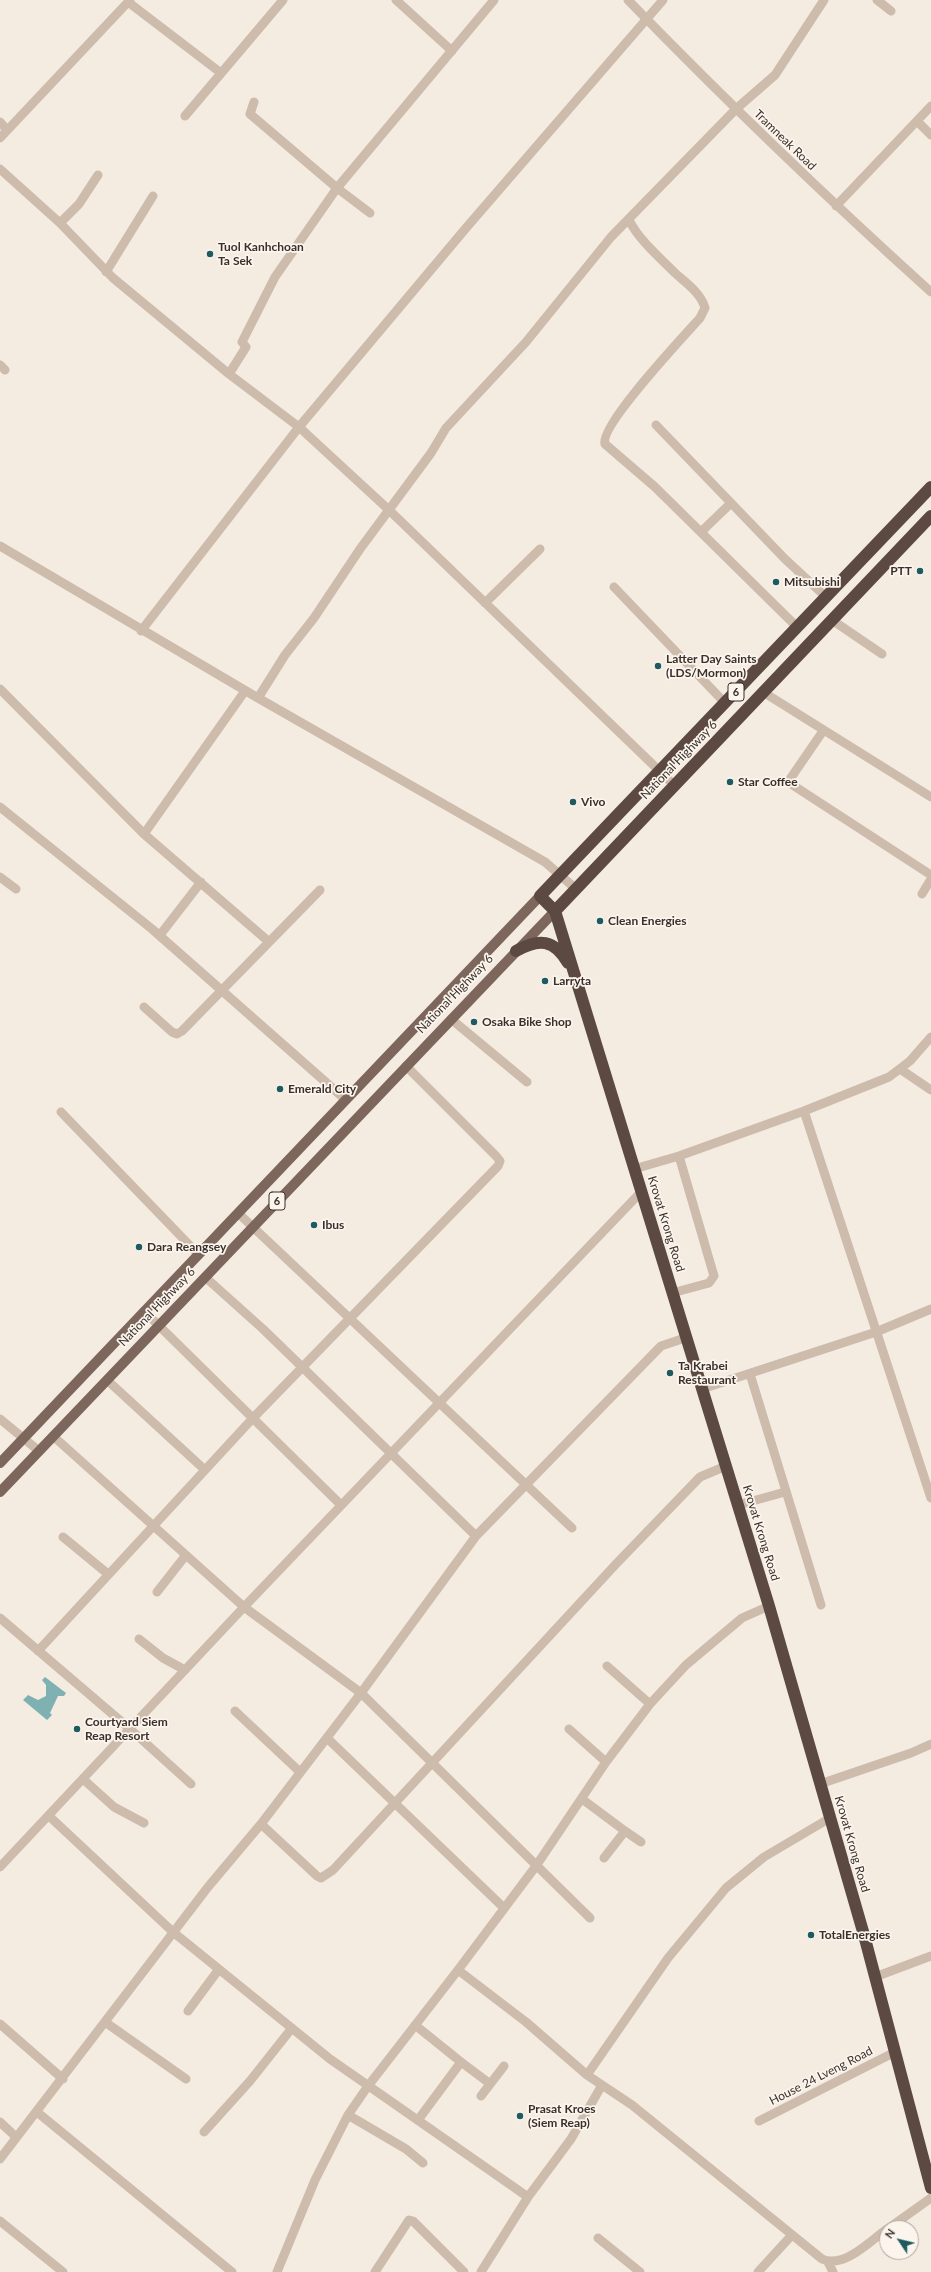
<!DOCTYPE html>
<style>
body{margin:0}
#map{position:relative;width:931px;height:2272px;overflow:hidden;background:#f4ebe1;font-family:Lato,sans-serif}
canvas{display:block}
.north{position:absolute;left:879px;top:2220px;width:40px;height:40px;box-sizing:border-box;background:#fbf5ee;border:1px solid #aea6a0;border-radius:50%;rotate:305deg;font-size:11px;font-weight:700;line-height:16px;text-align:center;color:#3b302b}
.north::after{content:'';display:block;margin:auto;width:14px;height:18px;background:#1f5a5e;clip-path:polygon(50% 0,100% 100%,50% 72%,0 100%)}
</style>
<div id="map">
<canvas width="931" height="2272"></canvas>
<div class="north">N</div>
</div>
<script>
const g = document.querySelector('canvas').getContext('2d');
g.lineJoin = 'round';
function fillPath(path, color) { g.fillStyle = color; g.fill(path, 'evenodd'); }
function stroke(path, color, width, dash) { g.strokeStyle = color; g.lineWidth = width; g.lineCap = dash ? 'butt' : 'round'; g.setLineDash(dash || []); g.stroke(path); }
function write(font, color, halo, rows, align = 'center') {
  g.font = font + ' Lato,sans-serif'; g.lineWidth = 3.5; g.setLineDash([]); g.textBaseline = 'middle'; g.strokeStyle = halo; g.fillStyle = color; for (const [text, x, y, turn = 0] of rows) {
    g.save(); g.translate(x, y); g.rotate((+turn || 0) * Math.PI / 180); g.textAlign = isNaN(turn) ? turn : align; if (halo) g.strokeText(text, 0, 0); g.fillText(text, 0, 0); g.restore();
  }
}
const water = new Path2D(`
 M45,1677L66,1693L64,1696H58L50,1713L52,1715L47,1720L23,1700L28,1695L38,1700L46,1696V1685L42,1680Z`);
const minor = new Path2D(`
 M396,0L452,51
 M628,0C726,101 827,198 931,292
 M877,0L891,11
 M128,2L221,73
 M254,102L250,114L337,188L370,213
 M185,116L283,0
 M917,121L931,135
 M0,122L7,130
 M0,138L130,0
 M0,169L60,223L113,278L229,374L299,427L389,510L674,785
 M836,206L931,106
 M629,220C639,240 659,257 675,273C686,283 701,293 705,308L700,318C685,335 599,426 605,444L655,487L797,627
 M60,223L79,204L98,175
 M106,272L153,196
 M0,365L5,370
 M229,374L246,347L242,342L275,277L337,188L494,0
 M656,425L785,559L826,597
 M701,532L731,503
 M0,546L258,698L545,862L576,889
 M614,587L725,703
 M485,603L540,549
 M832,620L882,654
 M141,631L299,427L466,228L663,0
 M0,689L144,834L268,941
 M763,692L931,797
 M258,698L285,655L314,618L360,549L431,453L446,428L526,342L611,237L736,109L775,75L824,0
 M823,731L788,782L931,875
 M0,807L152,929L346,1100
 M144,834L245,691
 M0,877L16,889
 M922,894L931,879
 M160,935L201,882
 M144,1007L172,1032L177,1034L182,1031L320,890
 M451,1019L527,1082
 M900,1069L931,1090
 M804,1111L931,1498
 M61,1112L199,1255
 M634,1169L679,1156L804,1111L889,1077L910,1061L931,1037
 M238,1213L572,1528
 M205,1277L263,1329L476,1536
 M672,1293L709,1283L714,1276L679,1156
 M144,1311L341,1505
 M750,1374L821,1605
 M107,1380L205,1470
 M702,1389L876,1332L931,1309
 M0,1419L39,1451
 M53,1436L244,1607L361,1693L590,1918
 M738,1505L785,1492
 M63,1537L108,1574
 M157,1592L186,1555
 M0,1618L130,1729L191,1784
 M139,1639L163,1658L185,1670
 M38,1651L253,1418L498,1166L500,1161L496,1156L406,1066
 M607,1666L650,1704
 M235,1711L300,1772
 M569,1729L606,1762
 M327,1738L504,1908
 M83,1779L114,1807L144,1823
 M820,1784L911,1753L931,1744
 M582,1799L625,1831L604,1858
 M49,1816L173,1932L330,2059L528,2197
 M261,1824L317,1876L321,1878L333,1870L616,1564L700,1477L726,1466
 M625,1831L641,1842
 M0,1867L244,1607L641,1192
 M458,1970L526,2022L587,2075L632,2105L822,2259C844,2269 870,2241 887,2229
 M875,1977L931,1956
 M188,2011L219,1969
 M105,2022L186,2079
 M0,2024L63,2079
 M415,2025L461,2062L418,2120
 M461,2062L489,2083
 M587,2075L668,1958L726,1888L764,1857L830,1818
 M481,2096L504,2066
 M37,2112L232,2272
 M348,2115L406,2149L423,2163
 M759,2121L895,2052
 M0,2122L16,2137
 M204,2132L250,2081L292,2028
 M0,2159L208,1887L261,1824L361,1693L476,1536L661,1346L685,1338
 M0,2221L63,2272
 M889,2228L931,2198
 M598,2238L640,2272
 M828,2262L833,2272
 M277,2272L315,2180L348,2115L368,2086L458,1970L536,1866L606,1762L650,1704L686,1665L742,1618L769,1606
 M375,2272L409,2220L413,2221L464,2272
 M481,2272L528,2197L571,2139L602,2085
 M758,2272L791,2236`);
const major = new Path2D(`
 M0,1463L540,896
 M0,1492L555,911`);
const highway = new Path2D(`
 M931,487L540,896L555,911L769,1606L864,1935L931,2188
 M555,911L931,516
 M516,951C539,938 554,939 568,963`);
const markers = [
 [210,254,4,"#1f5a5e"],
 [920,571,4,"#1f5a5e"],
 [776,582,4,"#1f5a5e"],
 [658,666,4,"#1f5a5e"],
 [730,782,4,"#1f5a5e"],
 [573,802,4,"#1f5a5e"],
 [600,921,4,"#1f5a5e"],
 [545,981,4,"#1f5a5e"],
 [474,1022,4,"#1f5a5e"],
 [280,1089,4,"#1f5a5e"],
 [314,1225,4,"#1f5a5e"],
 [139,1247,4,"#1f5a5e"],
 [670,1373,4,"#1f5a5e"],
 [77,1729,4,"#1f5a5e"],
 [811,1935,4,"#1f5a5e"],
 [520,2116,4,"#1f5a5e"]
];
const shields = [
 [736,692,16],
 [277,1201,16]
];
const shieldNames = [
 ["6",736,692],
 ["6",277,1201]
];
const streetNames = [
 ["Tramneak Road",785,140,44],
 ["National Highway 6",679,760,-46],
 ["National Highway 6",455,994,-46],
 ["Krovat Krong Road",666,1224,73],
 ["National Highway 6",157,1307,-46],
 ["Krovat Krong Road",761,1533,73],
 ["Krovat Krong Road",852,1844,74],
 ["House 24 Lveng Road",821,2076,-27]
];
const poiNames = [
 ["Tuol Kanhchoan",218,247],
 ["Ta Sek",218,261],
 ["PTT",912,571,"right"],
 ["Mitsubishi",784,582],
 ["Latter Day Saints",666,659],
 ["(LDS/Mormon)",666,673],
 ["Star Coffee",738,782],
 ["Vivo",581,802],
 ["Clean Energies",608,921],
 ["Larryta",553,981],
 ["Osaka Bike Shop",482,1022],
 ["Emerald City",288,1089],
 ["Ibus",322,1225],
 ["Dara Reangsey",147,1247],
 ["Ta Krabei",678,1366],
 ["Restaurant",678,1380],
 ["Courtyard Siem",85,1722],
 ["Reap Resort",85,1736],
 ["TotalEnergies",819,1935],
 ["Prasat Kroes",528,2109],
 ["(Siem Reap)",528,2123]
];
fillPath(water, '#7fb0b2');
stroke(minor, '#cdbbac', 9);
stroke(major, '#7d675c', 10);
stroke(highway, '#5c4a42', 12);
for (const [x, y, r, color] of markers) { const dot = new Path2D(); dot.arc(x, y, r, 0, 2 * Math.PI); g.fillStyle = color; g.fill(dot); stroke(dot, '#fbf5ee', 1.5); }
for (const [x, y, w] of shields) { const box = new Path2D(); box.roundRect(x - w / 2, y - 9, w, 18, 3); g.fillStyle = '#fbf5ee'; g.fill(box); stroke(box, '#3b302b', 1); }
write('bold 11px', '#3b302b', null, shieldNames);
write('12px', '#3b302b', '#fbf5ee', streetNames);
write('bold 12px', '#3b302b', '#fbf5ee', poiNames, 'left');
</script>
